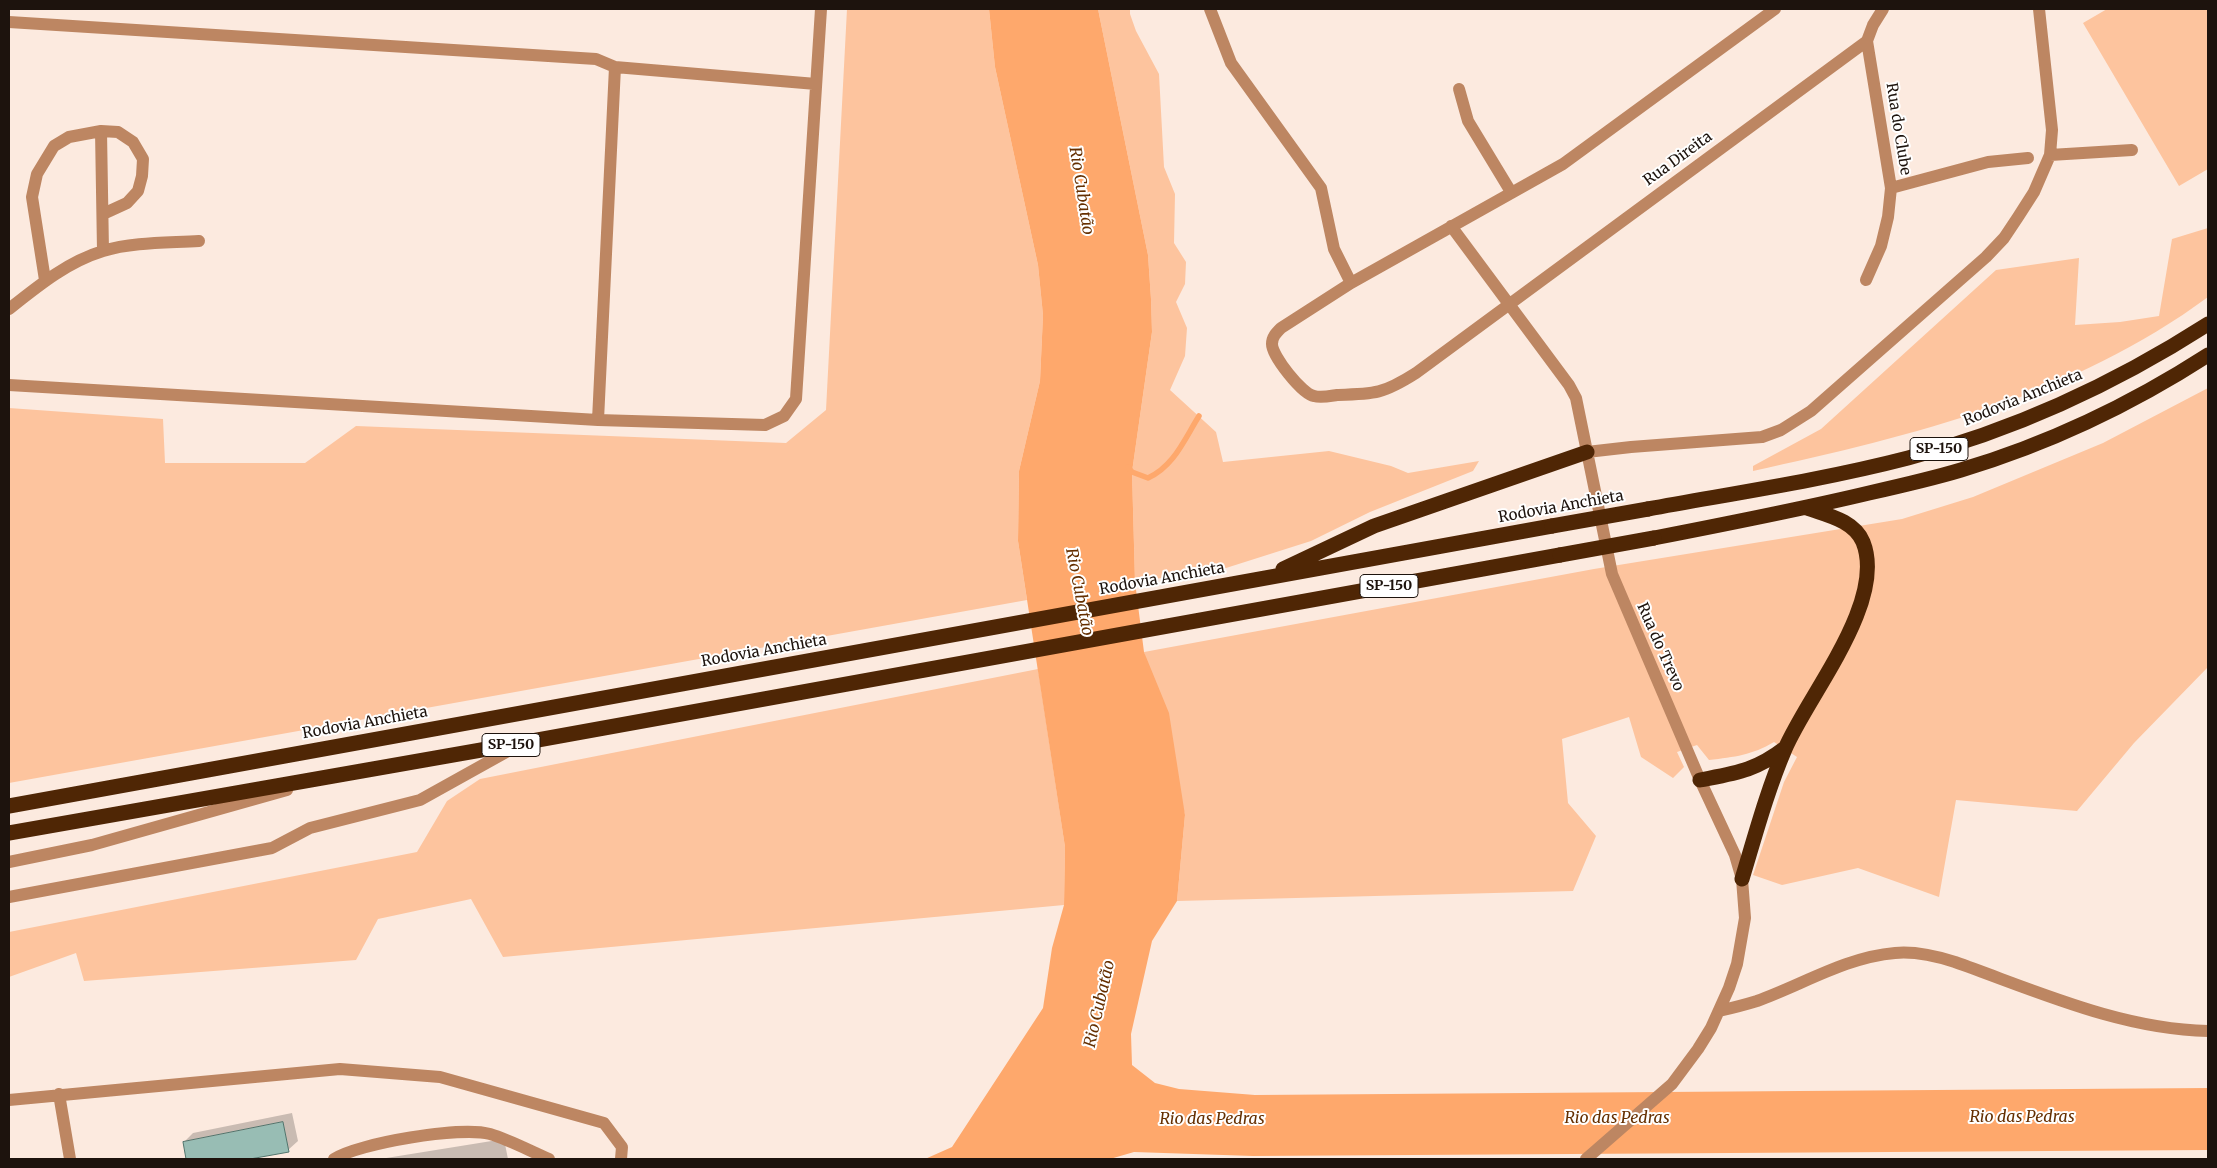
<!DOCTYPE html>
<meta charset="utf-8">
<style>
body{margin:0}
#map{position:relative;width:2217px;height:1168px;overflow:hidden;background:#fceadf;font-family:Merriweather,serif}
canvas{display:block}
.frame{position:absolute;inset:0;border:10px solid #1d130d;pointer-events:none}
</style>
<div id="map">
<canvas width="2217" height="1168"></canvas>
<div class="frame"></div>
</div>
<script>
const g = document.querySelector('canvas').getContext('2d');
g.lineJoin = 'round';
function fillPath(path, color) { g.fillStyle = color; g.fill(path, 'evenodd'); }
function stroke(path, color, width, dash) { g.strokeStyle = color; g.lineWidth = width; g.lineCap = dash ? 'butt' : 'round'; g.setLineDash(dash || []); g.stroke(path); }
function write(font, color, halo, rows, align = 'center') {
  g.font = font + ' Merriweather,serif'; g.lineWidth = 4; g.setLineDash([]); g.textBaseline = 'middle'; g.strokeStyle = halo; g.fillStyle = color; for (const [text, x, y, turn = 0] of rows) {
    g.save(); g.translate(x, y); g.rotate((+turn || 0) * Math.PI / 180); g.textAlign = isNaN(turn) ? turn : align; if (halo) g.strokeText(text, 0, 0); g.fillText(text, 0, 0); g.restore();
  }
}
const green = new Path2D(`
 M847,9H989L995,67L1038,265L1043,315L1040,381L1019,471L1018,541L1027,600L9,783V408L163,419L165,463H305L356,426L786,443L826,410Z
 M1098,9H1130V14L1136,31L1159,74L1164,167L1175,194L1174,243L1186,262L1185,284L1176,302L1187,328L1185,356L1170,390L1216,432L1223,462L1329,451L1391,466L1408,473L1479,461L1473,471L1370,512L1311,541L1226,568L1135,582L1132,472L1152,332L1151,299L1148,255Z
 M2107,9H2208V169L2179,186L2083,23Z
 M2208,228V297C2074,396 1913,436 1753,471V466L1821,429L1996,270L2079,258L2075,325L2120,322L2159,316L2172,239Z
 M2208,388V667L2134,743L2077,811L1956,800L1939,897L1858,868L1782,885L1753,875L1784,782L1797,757L1774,742C1752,755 1735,757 1709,760L1697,745L1677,752L1684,767L1673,778L1641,757L1629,717L1562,739L1568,803L1596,836L1573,891L1177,901L1185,815L1144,652L1594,569L1902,519L1973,497L2103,443Z
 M1038,669L1065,847L1064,905L503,957L471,899L378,919L356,960L84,981L76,953L9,977V932L417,852L447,801L480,779Z`);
const water = new Path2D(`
 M989,9H1098L1148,255L1151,299L1152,332L1132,472L1135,582L1144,652L1169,713L1185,815L1177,901L1152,941L1131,1034L1132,1065L1155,1083L1179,1089L1255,1095L2208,1088V1150L1253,1156L1134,1152L1110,1159H925L952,1147L1043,1008L1052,948L1064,905L1065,847L1018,541L1019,471L1040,381L1043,315L1038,265L995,67Z`);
const shadow = new Path2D(`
 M292,1113L298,1141L288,1150L243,1159H187L184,1142L193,1133Z
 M504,1139L508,1159H380Z`);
const stream = new Path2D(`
 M1128,467L1132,472L1148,478C1174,466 1184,440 1199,416`);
const building = new Path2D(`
 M283,1122L289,1152L250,1159H186L183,1142Z`);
const minor = new Path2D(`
 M1210,9L1231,63L1321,188L1334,249L1351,283
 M1775,9L1563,164L1351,283L1281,328C1276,333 1272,337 1272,344C1272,356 1302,394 1314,396C1321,398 1330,396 1337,395C1375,394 1383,394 1416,373L1867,41
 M9,22L596,59L615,67L816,84
 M1867,41L1873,25L1883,9
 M1459,89L1468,121L1511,192
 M101,131L103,251
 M2050,155L2132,150
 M1891,188L1988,162L2028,158
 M1451,226L1569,385L1576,398L1612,574L1700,780L1735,855L1742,879L1745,918L1737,964L1729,988L1711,1028L1698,1049L1672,1084L1586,1159
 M45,280L32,197L37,174L54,146L69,137L101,131L118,132L133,142L143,159L142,176L138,191L127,203L103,214
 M1866,280L1881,246L1888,217L1891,188L1867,41
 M9,309C38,286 67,262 103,251C133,242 168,243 199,241
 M9,385L598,420L765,425L784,416L796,399L821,9
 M598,420L615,67
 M1587,452L1631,447L1762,437L1781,430L1811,411L1986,257L2004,238L2018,217L2034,192L2050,155L2052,130L2039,9
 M9,862L92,845L287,790
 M9,897L272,848L310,828L420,800L517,746
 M1719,1011C1732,1008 1744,1005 1757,1001C1802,985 1846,957 1895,953C1915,951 1936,956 1955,962C2037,991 2120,1029 2208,1031
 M59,1094L70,1159
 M9,1100L340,1069L440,1077L604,1123L622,1147L621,1159
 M334,1159C359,1143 461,1126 490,1134C510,1140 530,1151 549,1159`);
const highway = new Path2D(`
 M1648,509C1735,493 1823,480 1908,458C2015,430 2116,383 2208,324
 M1654,538C1726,524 1798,510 1869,493C1900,486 1931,479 1961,470C2048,444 2132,404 2208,355
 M1283,569L1374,526L1587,452
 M1700,780C1736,773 1755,771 1785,748
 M9,806L1552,526
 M9,833L521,743L1560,555
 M1742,879C1755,836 1767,791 1785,749C1808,695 1887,602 1863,542C1854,520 1826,515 1807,508`);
const highwayBridge = new Path2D(`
 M1552,526L1648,509
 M1560,555L1654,538`);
const shields = [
 [1939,449,58],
 [1389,586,58],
 [511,745,58]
];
const shieldNames = [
 ["SP-150",1939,449],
 ["SP-150",1389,586],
 ["SP-150",511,745]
];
const streetNames = [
 ["Rua do Clube",1898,129,81],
 ["Rua Direita",1678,159,-36],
 ["Rodovia Anchieta",2023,398,-22],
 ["Rodovia Anchieta",1561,507,-10],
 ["Rodovia Anchieta",1162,579,-10],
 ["Rua do Trevo",1660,647,66],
 ["Rodovia Anchieta",764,651,-10],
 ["Rodovia Anchieta",365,723,-10]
];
const waterNames = [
 ["Rio Cubatão",1081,191,81],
 ["Rio Cubatão",1079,592,79],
 ["Rio Cubatão",1100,1004,-77],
 ["Rio das Pedras",2022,1117],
 ["Rio das Pedras",1617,1118],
 ["Rio das Pedras",1212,1119]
];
fillPath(green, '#fdc49e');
fillPath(water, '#fea86c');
fillPath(shadow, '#0003');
stroke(stream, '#fea86c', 5.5);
fillPath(building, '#98bdb4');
stroke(building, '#52756d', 1);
stroke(minor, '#bd8662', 12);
stroke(highway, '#4f2605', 15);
stroke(highwayBridge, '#4f2605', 15);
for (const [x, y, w] of shields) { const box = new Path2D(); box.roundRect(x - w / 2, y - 11.5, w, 23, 4); g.fillStyle = '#fff'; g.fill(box); stroke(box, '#1d130d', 1); }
write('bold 14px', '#1d130d', null, shieldNames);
write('15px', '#1d130d', '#fff', streetNames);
write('italic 16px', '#652f00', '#fff', waterNames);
</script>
